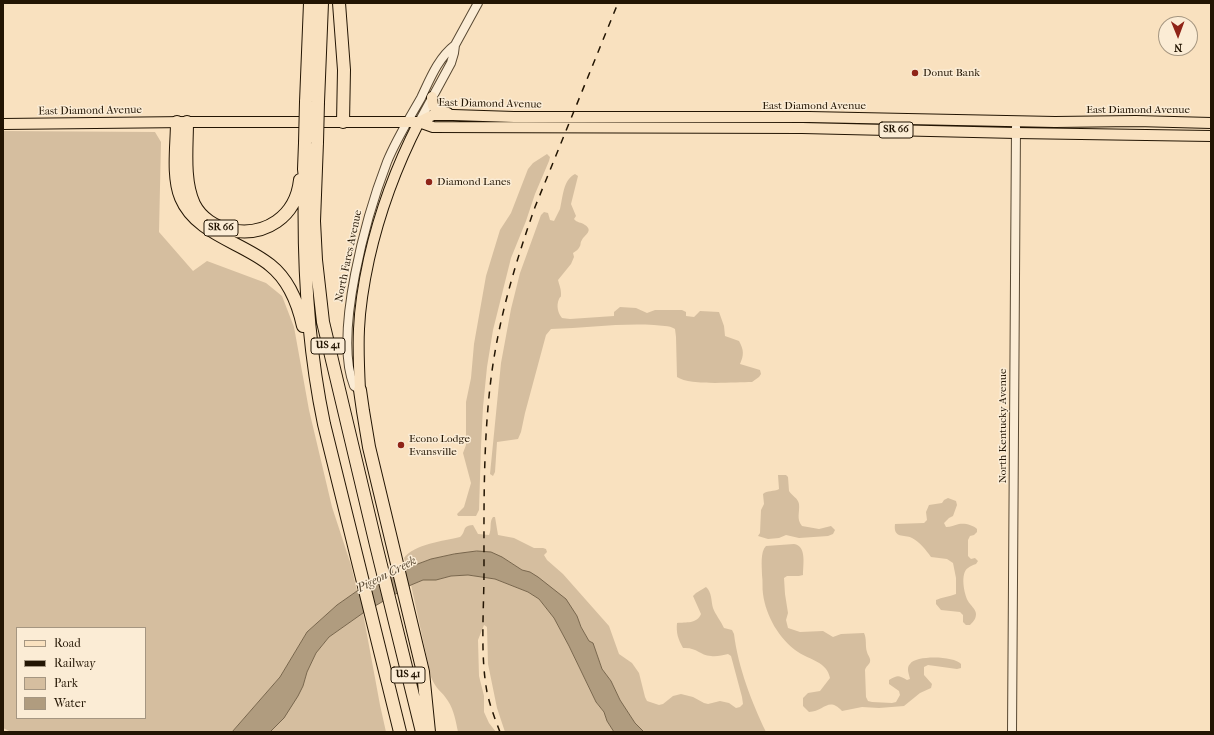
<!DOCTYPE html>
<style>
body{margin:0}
#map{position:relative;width:1214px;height:735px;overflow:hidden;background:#f9e1bf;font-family:"IM FELL French Canon",serif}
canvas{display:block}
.frame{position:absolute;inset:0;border:4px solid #231503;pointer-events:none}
.legend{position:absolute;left:16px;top:627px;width:130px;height:92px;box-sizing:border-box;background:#fbecd5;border:1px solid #a59681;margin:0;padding:5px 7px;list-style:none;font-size:12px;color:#231503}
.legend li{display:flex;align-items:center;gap:8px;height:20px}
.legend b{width:20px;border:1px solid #a59681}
.north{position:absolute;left:1158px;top:16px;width:40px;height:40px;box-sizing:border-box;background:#fbecd5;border:1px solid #a59681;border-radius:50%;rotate:179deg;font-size:11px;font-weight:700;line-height:16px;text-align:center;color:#231503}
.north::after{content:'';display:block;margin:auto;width:14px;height:18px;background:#8f2418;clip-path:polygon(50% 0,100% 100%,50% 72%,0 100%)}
</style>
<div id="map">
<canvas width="1214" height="735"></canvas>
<div class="frame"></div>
<ul class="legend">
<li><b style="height:5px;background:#f9e1bf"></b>Road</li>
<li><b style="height:5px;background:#231503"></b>Railway</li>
<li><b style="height:11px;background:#d5be9f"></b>Park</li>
<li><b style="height:11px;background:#b09c7f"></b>Water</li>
</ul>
<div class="north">N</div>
</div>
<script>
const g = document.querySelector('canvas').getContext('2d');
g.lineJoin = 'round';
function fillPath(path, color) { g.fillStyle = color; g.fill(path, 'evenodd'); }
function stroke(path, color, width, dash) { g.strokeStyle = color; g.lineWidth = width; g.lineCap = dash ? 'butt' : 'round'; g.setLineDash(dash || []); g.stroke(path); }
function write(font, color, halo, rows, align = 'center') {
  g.font = font + ' "IM FELL French Canon",serif'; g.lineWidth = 3; g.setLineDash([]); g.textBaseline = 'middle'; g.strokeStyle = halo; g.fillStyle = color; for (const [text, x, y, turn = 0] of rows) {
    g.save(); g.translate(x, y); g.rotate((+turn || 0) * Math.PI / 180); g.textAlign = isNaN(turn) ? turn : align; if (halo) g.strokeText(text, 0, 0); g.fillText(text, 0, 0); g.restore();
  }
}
const green = new Path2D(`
 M3,131L155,132L161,142L159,232L193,271L207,261L266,283L282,296L294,327L309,410L332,507L351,565L357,591L337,605L307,632L280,677L232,732H11L3,728ZM17,628H145V718H17Z
 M547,154L550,157L549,161L535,194L526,221L511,258L493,330L487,367L483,407L481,446L479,510L476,516H458L457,514L464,507L471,483L463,453L466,445V402L471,378L474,344L486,276L500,230L511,213L528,169L533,163Z
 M575,174L578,176L571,204L576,216L574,219C577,223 581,222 585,225C594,231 584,235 582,240C580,242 581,245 580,246C579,249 576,251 573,253L574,257L571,264L558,280C559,284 561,289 561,293C561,299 561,295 559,299C556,306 558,313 562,318L570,319L614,316V312L620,307L636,308L647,313L655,310H682L686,312V316L694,317L700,311L719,312L724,326L725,336L739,341C744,350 744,355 740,364L760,370L761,374L759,377L752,382C734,382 690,386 677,377L676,337L675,329C669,325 661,326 654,325C619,323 586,328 551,329L546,335L525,413L521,432L518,439L497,442L495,472L493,476L490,474L501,363L511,309L520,273L541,215L544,212L548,213L550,220L554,221C556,217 558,213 560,209C563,197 563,180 575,174Z
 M778,475H786L788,477L789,491C792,496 798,498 799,504C800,512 796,519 802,526L819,529L831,526L835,530L833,534L828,536L799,538L786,535L779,538L768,539L758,536L760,533L761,510L764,504L763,494C767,490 774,492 779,489Z
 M948,498L956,501L957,505L953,516L949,518L944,523L946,527C951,527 954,525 959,524C965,523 973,525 977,529V532L974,535L970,536L968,540V556L971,559L975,558L978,561L976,564C973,565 970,566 968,568C960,573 964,594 968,601C970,605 976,609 976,614C976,619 973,622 970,625H966L963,622V615L960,612L941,610L936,604V600C942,597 949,597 956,594V578L953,563L947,559L931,557C926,550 920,542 912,538C904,534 893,539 895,524L924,523L927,520L926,512L929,505L942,503L944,500Z
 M493,517H495L498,535L514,538L534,548H543L546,549L547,552L544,555L547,560L563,574L609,626L619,654L632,663L639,673L645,697L647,701L659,705L663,704L673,696L681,694L693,697L704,703L708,704L720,701L729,703L736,708L740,707L743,704L742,697L731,656L728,654C723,655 716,657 711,656C699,655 697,647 683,648C678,639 676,633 677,623C686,622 697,624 701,614L693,596L696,593L706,587C712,592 711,601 713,608C715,614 721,621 724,628L732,630L734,634C738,667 752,703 766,732H644L635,723L620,700L611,681L602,669L593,643L589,641L581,627L577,616L530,572L522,570L502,557L454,554L431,559L407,568L404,558C414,544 444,541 460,537C467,531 461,526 473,525L478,534L489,535C492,529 489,522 493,517Z
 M794,544C807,546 803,565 803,575L799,576H787L784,578L785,594L788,613L786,620L788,628L800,632L823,631L833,637L841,634L864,633C867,639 865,646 867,652C868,656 871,658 870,662C869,665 866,666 865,670L866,697L868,701L872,702L892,703L896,702L900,695L899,691L889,684V680C898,675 898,675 907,680L910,679C909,674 906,668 910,664C916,655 954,656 961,664V668L957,669L928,665L924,667V675L932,684L931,688L920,693L904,706L879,708L862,707L842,711C828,696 824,712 809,712L803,706V698L808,693L820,691L830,678C827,662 810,660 798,652C779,639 766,616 763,594C762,588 763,581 762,575C762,566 760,552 766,546Z
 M468,575L495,579L528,592L539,599L554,618L569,646L596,702L604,712L607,721L614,732H505L497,708L488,664L487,627L484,625L478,640L479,676L484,696V712L489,723L496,732H458C456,722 454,710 448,701C442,691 436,690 431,677L411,585L423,580H436L451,576Z
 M363,613L380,705L386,732H270L273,729L303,686L307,672L316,653L329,637Z`);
const water = new Path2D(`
 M477,551L491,552L502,557L522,570L530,572L538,577L566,599L577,616L581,627L589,641L593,643L602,669L611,681L620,700L635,723L644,732H614L607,721L604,712L596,702L569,646L554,618L539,599L528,592L495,579L468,575L451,576L436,580H423L411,585L363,613L329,637L316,653L307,672L303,686L298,696L284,718L270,732H232L280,677L307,632L337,605L357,591L407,568L431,559L454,554Z`);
const minor = new Path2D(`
 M419,122L451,63L454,53L455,45L478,3
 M360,390L354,386C333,334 367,214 387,162C396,140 409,119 421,98C430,79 438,58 455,45
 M1012,732L1016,127`);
const major = new Path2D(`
 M432,97L433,106L438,110L448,113
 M419,122L433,115H453L514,117H809L1055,122L1136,121L1211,123
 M3,124L187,122H419L433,127L802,128L1016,133L1211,136
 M360,390C359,370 358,349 359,329C360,305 364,282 369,259C380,210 396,167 419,122`);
const highway = new Path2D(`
 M339,3L344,70L343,122
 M306,102L310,3
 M318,102L322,3
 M177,122C177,144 172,177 181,198C196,234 242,242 270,265C289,280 298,303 303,326
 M187,122C187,147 183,181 194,204C201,218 215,227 230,230C265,237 296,217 300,180
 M317,142L314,221L316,260L323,322L376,545L422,732
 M305,143L304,169L305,178C303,260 307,343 324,424L400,732
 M360,390L363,411L369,447L423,672L429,732`);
const rail = new Path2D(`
 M500,732C495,719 490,706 487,692C480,654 484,609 484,571C484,504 483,437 492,371C500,314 516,261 535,207L618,3`);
const highwayBridge = new Path2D(`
 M317,142L318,102
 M305,143L306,102`);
const markers = [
 [915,73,4,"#8f2418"],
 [429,182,4,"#8f2418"],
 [401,445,4,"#8f2418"]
];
const shields = [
 [896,130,34],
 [221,228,34],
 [328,346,34],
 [408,675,34]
];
const shieldNames = [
 ["SR 66",896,130],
 ["SR 66",221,228],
 ["US 41",328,346],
 ["US 41",408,675]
];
const poiNames = [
 ["Donut Bank",923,73],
 ["Diamond Lanes",437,182],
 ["Econo Lodge",409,439],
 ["Evansville",409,452]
];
const streetNames = [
 ["East Diamond Avenue",490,104,1],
 ["East Diamond Avenue",814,106],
 ["East Diamond Avenue",1138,110],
 ["East Diamond Avenue",90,111,-1],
 ["North Fares Avenue",349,256,-78],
 ["North Kentucky Avenue",1003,426,-90]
];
const waterNames = [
 ["Pigeon Creek",387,575,-27]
];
fillPath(green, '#d5be9f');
fillPath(water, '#b09c7f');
stroke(water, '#78664d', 1);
stroke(minor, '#584832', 10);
stroke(major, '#231503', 12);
stroke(highway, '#231503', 14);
stroke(minor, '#fbecd5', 8);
stroke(major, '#f9e1bf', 10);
stroke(highway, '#f9e1bf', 12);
stroke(rail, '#231503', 1.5, [7, 7]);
stroke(highwayBridge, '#231503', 14, []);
stroke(highwayBridge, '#f9e1bf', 12);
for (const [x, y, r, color] of markers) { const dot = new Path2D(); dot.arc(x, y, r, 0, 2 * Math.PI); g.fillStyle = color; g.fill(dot); stroke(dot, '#fbecd5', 1.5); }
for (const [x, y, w] of shields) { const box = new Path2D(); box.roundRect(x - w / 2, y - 8, w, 16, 3); g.fillStyle = '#fbecd5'; g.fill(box); stroke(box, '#231503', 1); }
write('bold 10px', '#231503', null, shieldNames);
write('11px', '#231503', '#fbecd5', poiNames, 'left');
write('11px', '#231503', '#fbecd5', streetNames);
write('italic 12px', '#5b4b35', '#fbecd5', waterNames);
</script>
